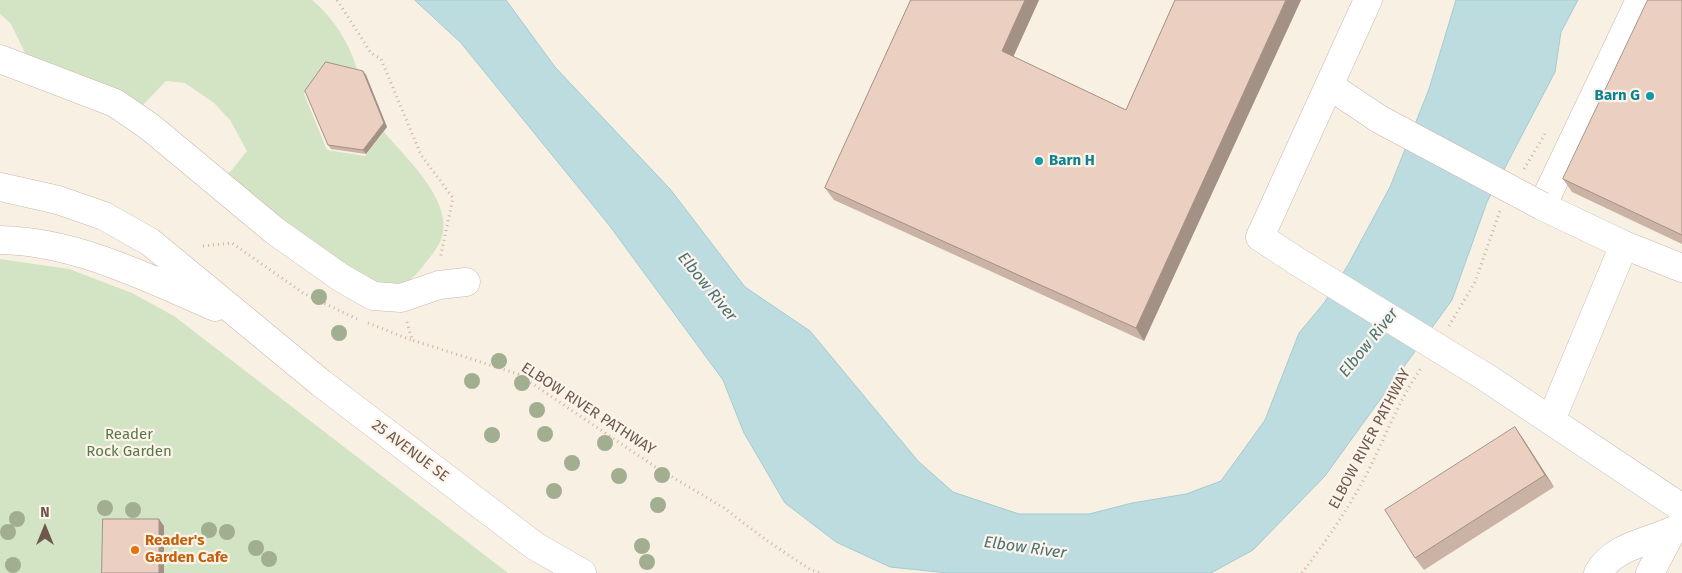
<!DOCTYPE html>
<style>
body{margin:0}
#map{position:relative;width:1682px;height:573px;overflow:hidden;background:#f9f0e4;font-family:"Fira Sans",sans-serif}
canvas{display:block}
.north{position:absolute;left:20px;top:503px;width:50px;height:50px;-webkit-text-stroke:4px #fcf4ea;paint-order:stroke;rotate:0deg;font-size:14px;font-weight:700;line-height:20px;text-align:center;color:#6e584d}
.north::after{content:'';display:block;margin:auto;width:18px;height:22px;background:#6e584d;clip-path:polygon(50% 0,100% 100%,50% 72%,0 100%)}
</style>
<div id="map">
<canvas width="1682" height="573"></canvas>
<div class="north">N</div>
</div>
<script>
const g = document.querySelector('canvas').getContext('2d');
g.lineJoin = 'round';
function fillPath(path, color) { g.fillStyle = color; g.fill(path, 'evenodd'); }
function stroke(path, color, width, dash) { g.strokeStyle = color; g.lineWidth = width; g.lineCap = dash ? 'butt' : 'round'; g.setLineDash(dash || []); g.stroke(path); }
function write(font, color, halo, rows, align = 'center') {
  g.font = font + ' "Fira Sans",sans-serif'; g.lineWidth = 4.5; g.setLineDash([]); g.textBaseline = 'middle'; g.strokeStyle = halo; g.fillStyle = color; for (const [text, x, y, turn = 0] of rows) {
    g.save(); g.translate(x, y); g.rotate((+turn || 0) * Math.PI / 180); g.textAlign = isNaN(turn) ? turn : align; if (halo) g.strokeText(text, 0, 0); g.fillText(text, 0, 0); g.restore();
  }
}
const green = new Path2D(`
 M0,0H312C334,18 349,43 357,69L326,65L304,94L327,150L365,156L384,132C405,157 456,203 441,240C437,249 430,257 424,265C406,288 398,288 371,284L218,176L230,172L247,151L230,120L214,103L185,83L166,81L142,106L26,55L11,24L0,14Z
 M0,259L69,269L132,293L174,316L508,573H0Z`);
const water = new Path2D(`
 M415,0H506L555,67L670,189L745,287L810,331L918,461L953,492L1019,514H1089L1132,503L1186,494L1221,481L1265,420L1299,333L1324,303L1348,265L1390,187L1429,89L1456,0H1578L1561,32L1555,72L1487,202L1452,300L1325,476L1253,550L1211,573H948L890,567L836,542L785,503L744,433L723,380L609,225L461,43Z`);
const path = new Path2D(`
 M337,0L371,53L381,59L421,155L453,198L440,259
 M1524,169L1545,134
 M203,246L232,243L303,293L357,319
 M407,322L412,340L518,374L654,466L724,508L766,540L811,570L821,573
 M368,323L411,340
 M1449,326L1475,282L1500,211
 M1302,573C1322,547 1341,519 1358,490C1381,450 1395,405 1422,367`);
const minor = new Path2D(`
 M1640,0L1542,206L1624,245L1682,268
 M0,59L115,103L150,127L275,231L340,277L373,296L401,298L439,285L466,282
 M1330,86L1379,119
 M0,187L58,200L104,216L150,242L321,383L535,546L582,573
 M0,240C75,241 148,278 215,307
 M1298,262L1260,237L1368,0
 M1487,378L1682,508
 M1551,420L1624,245
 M1598,573C1615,543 1655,542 1682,526
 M1650,573L1672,531`);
const minorBridge = new Path2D(`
 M1379,119L1542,206
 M1298,262L1487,378`);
const trees = [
 [319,297],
 [339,333],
 [499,361],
 [472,381],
 [522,383],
 [537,410],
 [545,434],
 [492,435],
 [605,443],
 [572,463],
 [662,475],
 [619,476],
 [554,491],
 [658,505],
 [105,508],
 [133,510],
 [17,519],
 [209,530],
 [8,532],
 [227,532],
 [642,546],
 [256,548],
 [269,559],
 [647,562],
 [13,565]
];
const wall = new Path2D(`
 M911,0H1039L1013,57L1126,110L1175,0H1301L1144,341L834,200L825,188Z
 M1682,0V244L1572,192L1563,179Z
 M363,71L366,75L387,127L366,154L331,149L328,145Z
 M1515,427L1554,487L1424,570L1415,558Z`);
const shadedWall = new Path2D(`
 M1025,0H1039L1010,64L1002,51Z
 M1286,0H1301L1144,341L1136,328Z
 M363,71L366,75L387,127L366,154L363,150Z
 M1515,427L1524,440L1554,487L1545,475Z
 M159,519L164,526V573H159Z`);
const building = new Path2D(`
 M911,0H1025L1002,51L1126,110L1175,0H1286L1136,328L825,188Z
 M1648,0H1682V235L1563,179Z
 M326,62L363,71L384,123L363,150L328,145L305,91Z
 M1515,427L1545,475L1415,558L1385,510Z
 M103,519H159V573H102Z`);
const markers = [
 [1650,96,5,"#0f9aa8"],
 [1039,161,5,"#0f9aa8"],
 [135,550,5,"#e8710a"]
];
const cultureNames = [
 ["Barn G",1640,96],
 ["Barn H",1049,161,"left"]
];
const streetNames = [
 ["ELBOW RIVER PATHWAY",588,409,33],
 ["ELBOW RIVER PATHWAY",1370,439,-62],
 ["25 AVENUE SE",410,451,37]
];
const parkNames = [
 ["Reader",129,435],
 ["Rock Garden",129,452]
];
const foodNames = [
 ["Reader's",145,541],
 ["Garden Cafe",145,558]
];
const waterNames = [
 ["Elbow River",707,287,51],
 ["Elbow River",1369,343,-51],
 ["Elbow River",1025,548,8]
];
fillPath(green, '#d3e4c5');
fillPath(water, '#bcdce0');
stroke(water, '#a3cbd0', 1);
stroke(minor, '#c8b8ac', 29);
stroke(path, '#cfb2a3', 3, [1, 4]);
stroke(minor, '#fff', 28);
stroke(minorBridge, '#c8b8ac', 29, []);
stroke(minorBridge, '#fff', 28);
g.fillStyle = '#a1ae8f';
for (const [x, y] of trees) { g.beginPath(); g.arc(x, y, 8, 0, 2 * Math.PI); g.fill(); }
fillPath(wall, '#cab2a5');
fillPath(shadedWall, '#a49186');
fillPath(building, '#ebcfc0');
stroke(building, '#a49186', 1);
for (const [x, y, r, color] of markers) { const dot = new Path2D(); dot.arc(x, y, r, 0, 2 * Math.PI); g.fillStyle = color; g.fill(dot); stroke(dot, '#fcf4ea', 2); }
write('bold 15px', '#0d838f', '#fcf4ea', cultureNames, 'right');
write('15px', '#6e584d', '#fcf4ea', streetNames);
write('15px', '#59784a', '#fcf4ea', parkNames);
write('bold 15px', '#c56008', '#fcf4ea', foodNames, 'left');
write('italic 16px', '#477278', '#fcf4ea', waterNames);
</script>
